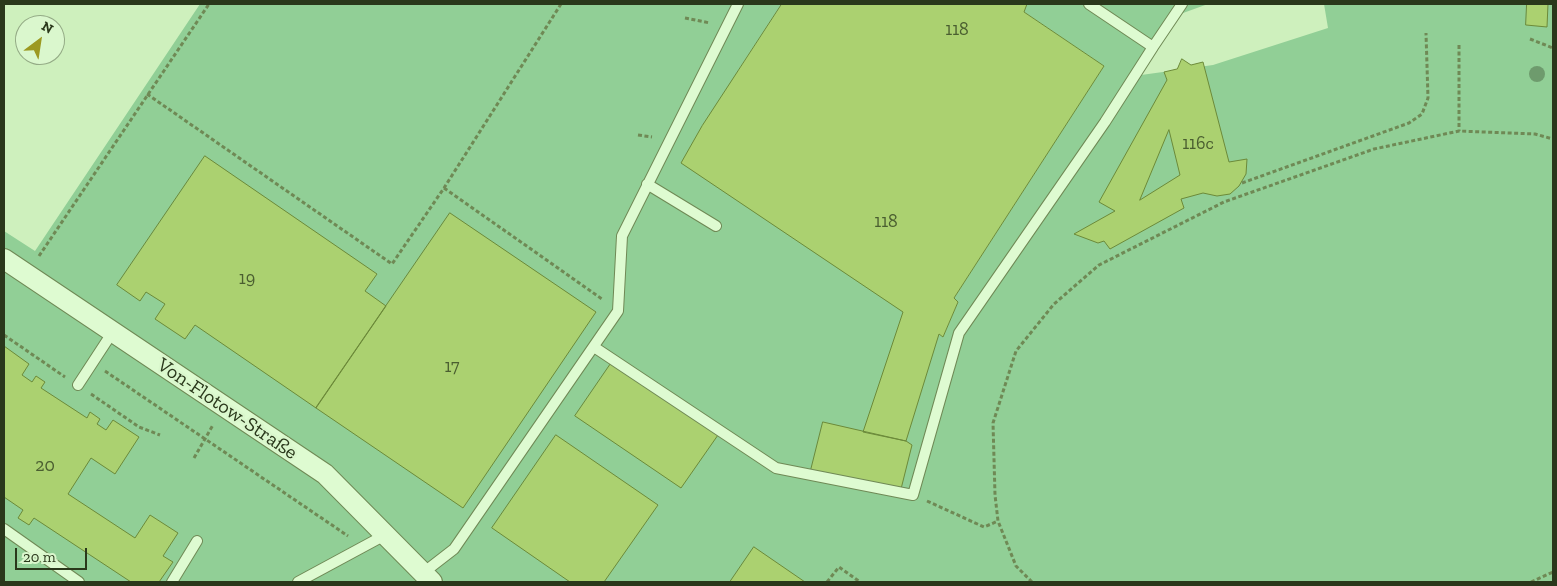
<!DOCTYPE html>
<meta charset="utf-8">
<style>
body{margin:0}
#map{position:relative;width:1557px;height:586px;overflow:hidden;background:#cef0bd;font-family:"Zilla Slab",serif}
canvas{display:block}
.frame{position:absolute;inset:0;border:5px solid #2a381b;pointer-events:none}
.north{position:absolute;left:15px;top:15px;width:50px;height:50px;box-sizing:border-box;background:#daf7cd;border:1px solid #94ab86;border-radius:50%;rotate:31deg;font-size:14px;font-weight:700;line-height:20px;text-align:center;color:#2a381b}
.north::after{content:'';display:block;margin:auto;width:18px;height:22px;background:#9c9921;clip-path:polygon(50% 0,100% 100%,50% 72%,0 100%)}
.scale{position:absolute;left:15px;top:548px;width:72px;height:22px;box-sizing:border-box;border:2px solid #2a381b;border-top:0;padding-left:6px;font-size:15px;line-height:18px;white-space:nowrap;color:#2a381b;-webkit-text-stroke:4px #daf7cd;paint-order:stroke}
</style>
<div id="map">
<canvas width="1557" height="586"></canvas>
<div class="frame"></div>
<div class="north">N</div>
<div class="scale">20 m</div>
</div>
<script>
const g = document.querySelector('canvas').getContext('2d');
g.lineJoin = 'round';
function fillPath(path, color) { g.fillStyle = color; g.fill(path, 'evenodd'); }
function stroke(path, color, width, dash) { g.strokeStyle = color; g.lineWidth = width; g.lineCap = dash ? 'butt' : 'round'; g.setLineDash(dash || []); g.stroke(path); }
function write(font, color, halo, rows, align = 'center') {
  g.font = font + ' "Zilla Slab",serif'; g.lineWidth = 5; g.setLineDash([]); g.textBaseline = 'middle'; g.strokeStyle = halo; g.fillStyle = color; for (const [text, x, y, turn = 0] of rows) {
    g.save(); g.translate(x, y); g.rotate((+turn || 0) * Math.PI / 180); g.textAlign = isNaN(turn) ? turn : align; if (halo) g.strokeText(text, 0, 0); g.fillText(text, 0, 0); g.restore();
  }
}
const green = new Path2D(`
 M200,4H782L738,71L939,334L943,337L958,302L954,298L1104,66L1024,12L1025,8L1017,4H1208L1172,17L1134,76L1213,65L1328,28L1324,4H1553V582H4V231L35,251Z`);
const building = new Path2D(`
 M782,4H1027L1024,12L1104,66L954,298L958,302L943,337L939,334L906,441L863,432L903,312L681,163L702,126Z
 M1527,4H1548L1547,27L1526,25Z
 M1182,59L1191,65L1203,62L1229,162L1247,159L1246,174L1239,186L1230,194L1217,196L1203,193L1181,199L1184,208L1110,249L1104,241L1098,243L1074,234L1115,211L1099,202L1167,80L1164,72L1177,69ZM1169,130L1180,175L1140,200Z
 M205,156L377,274L365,291L386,306L316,408L195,325L185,339L155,319L165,304L146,292L140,301L117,285Z
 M450,213L596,312L463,508L316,408Z
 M4,346L29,364L22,375L32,382L36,376L45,382L41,388L87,418L90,412L100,419L97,424L106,430L113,420L139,437L115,474L91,458L68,494L135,538L150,515L178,533L163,556L173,562L159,582H131L34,518L29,525L18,518L23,510L4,497Z
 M612,362L718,435L681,488L575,416Z
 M823,422L906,441L912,445L901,489L811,470Z
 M556,435L658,505L604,582H570L492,528Z
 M754,547L805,582H730Z`);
const path = new Path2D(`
 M685,18L710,23
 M1530,39L1553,48
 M1459,45V131
 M147,94L392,264L444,188L561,4
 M638,135L652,137
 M1242,183L1409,123L1422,114L1428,98L1426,33
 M444,188L602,299
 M39,256L209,4
 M4,335L65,377
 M105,371L348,536
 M91,394L139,427L160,435
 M194,458L213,425
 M927,501L984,527L998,521
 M827,582L839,567L860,582
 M1032,582L1016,566L998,521L995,495L993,423L1016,351L1054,304L1099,265L1224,202L1374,149L1459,131L1535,134L1553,139
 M1531,582L1553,572`);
const service = new Path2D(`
 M1089,4L1153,47L1182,4
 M647,184L716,226
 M594,347L776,468L913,495L959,333L1105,122L1153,47
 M78,385L112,333
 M4,529L79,582
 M423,573L454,549L618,311L622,236L738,4
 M172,582L197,541
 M298,582L385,535`);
const minor = new Path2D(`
 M4,259L325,474L432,582`);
const trees = [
 [1537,74]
];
const numberNames = [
 ["118",957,30],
 ["116c",1198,144],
 ["118",886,222],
 ["19",247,279],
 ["17",452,367],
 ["20",45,466]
];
const streetNames = [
 ["Von-Flotow-Straße",227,409,34]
];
fillPath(green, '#91cf96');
fillPath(building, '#abd170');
stroke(building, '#6c8a39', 1);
stroke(service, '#6f8955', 12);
stroke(minor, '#6f8955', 22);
stroke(path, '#6f8955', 3, [4, 2.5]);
stroke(service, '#defbd1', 10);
stroke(minor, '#defbd1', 20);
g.fillStyle = '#6e9b6d';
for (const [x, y] of trees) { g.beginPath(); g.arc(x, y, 8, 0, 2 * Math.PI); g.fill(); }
write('18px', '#4a5e30', null, numberNames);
write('20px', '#2a381b', '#daf7cd', streetNames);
</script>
